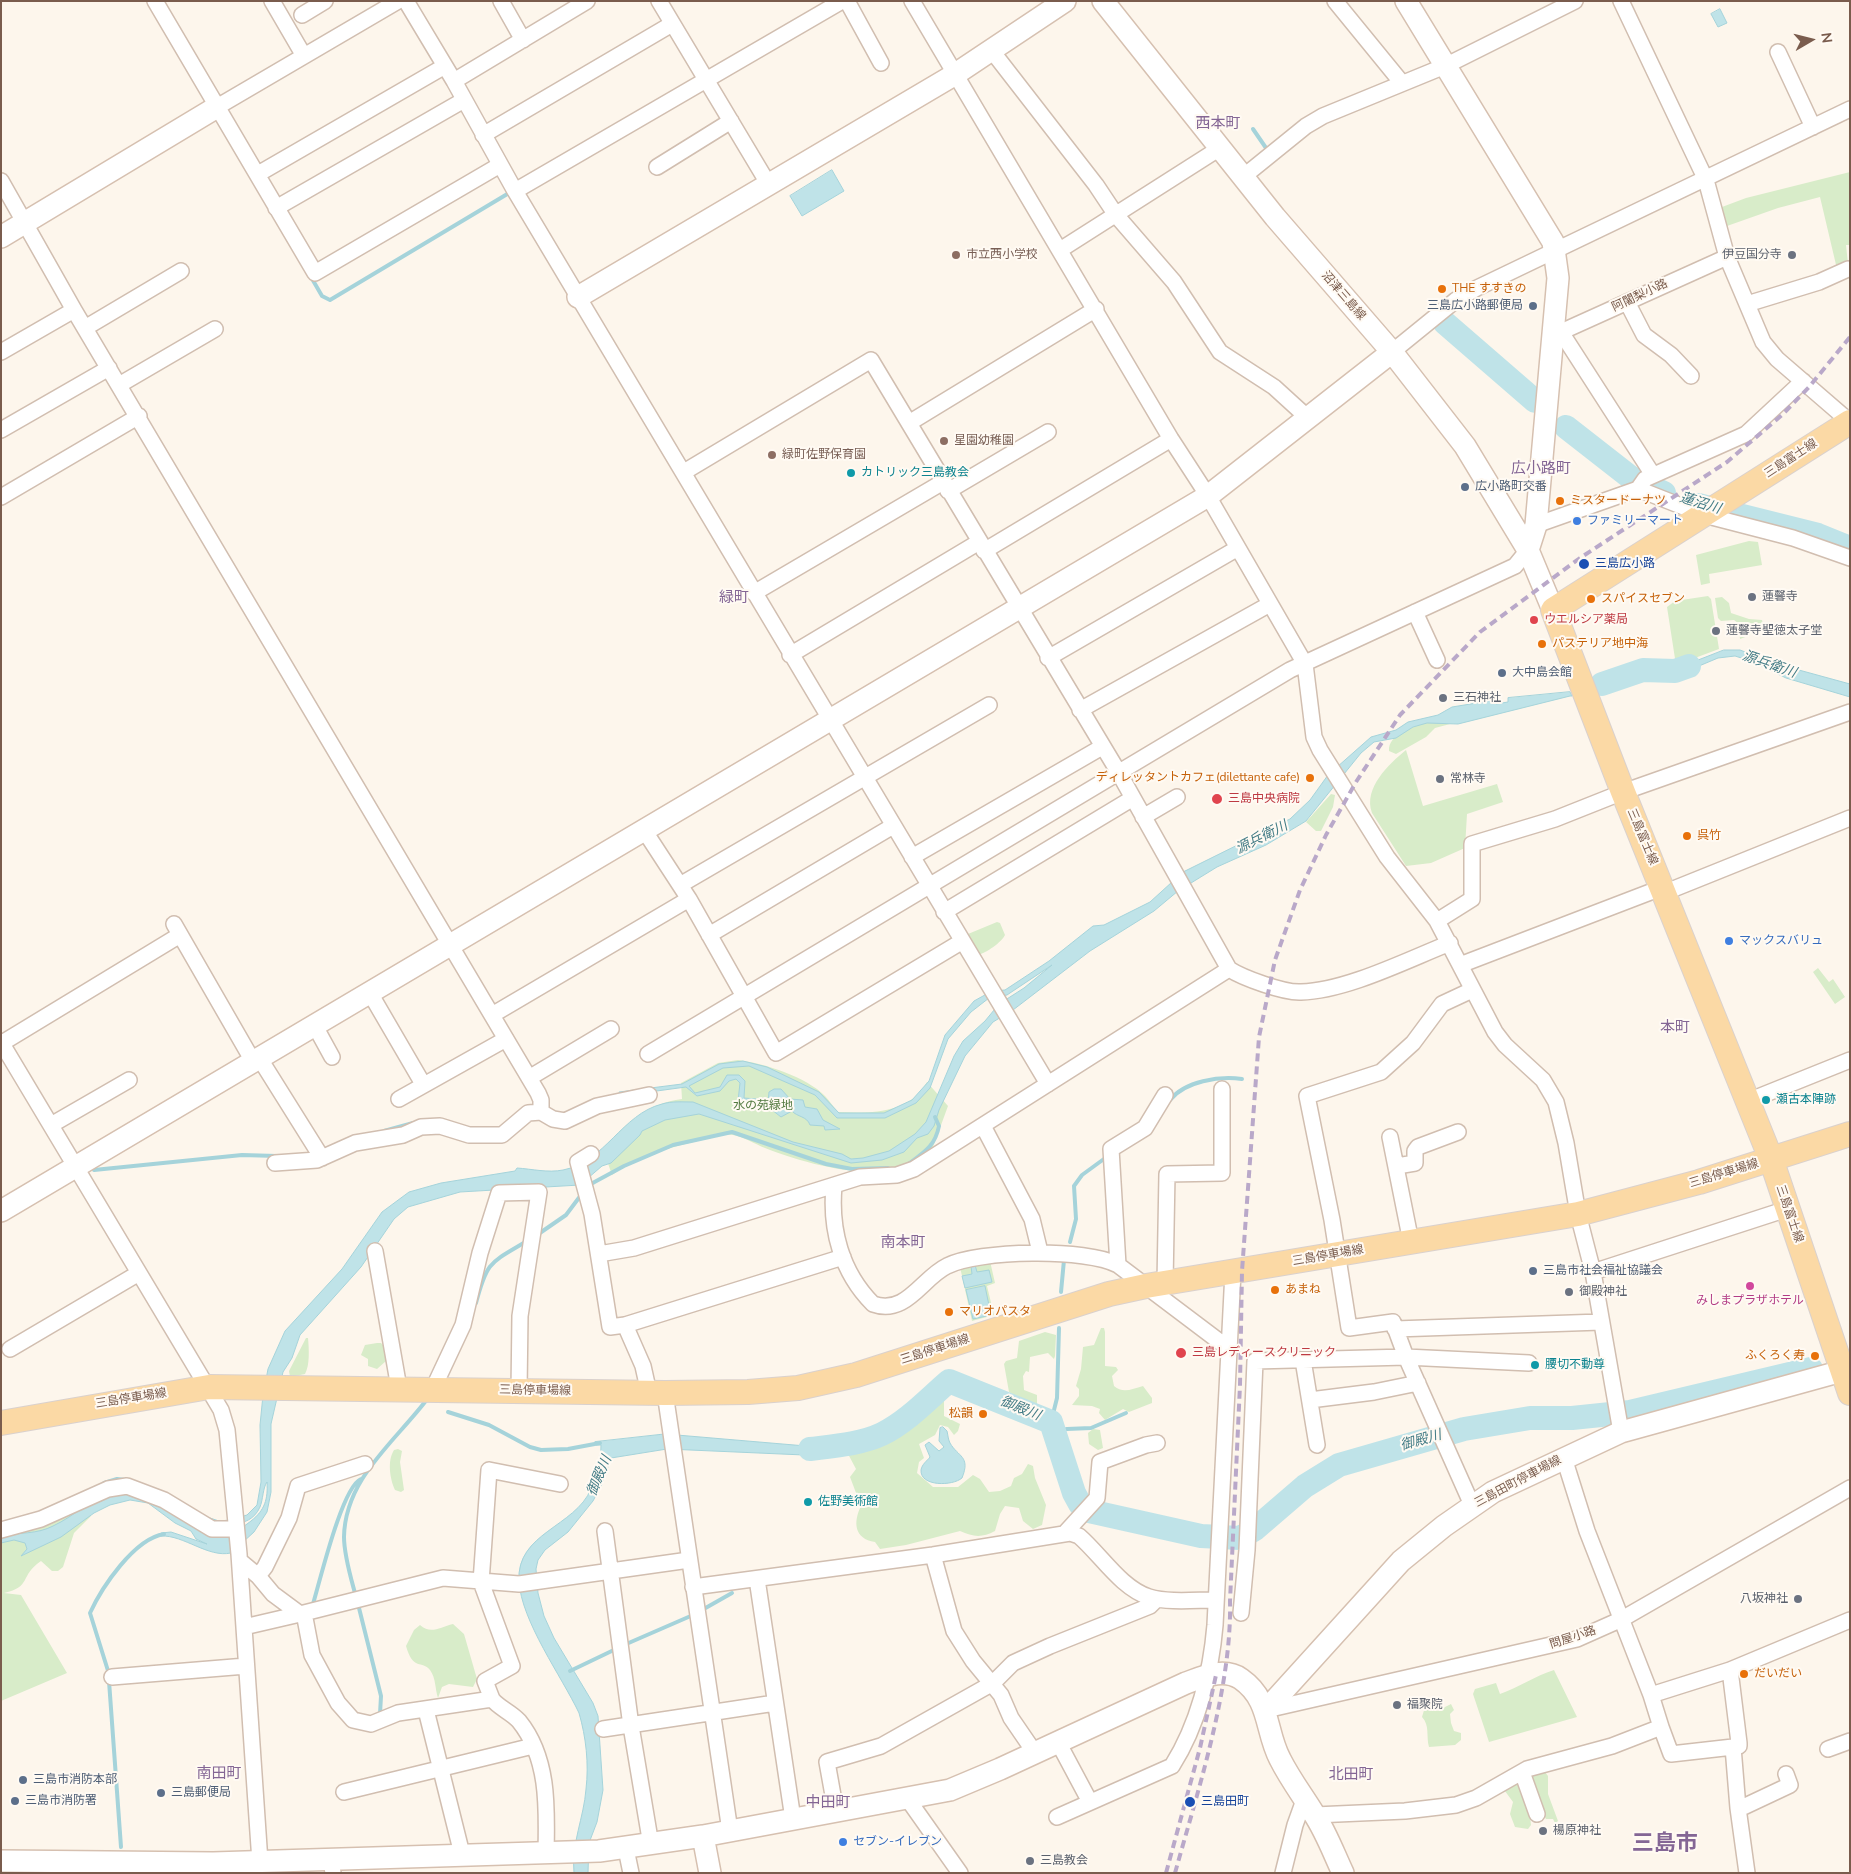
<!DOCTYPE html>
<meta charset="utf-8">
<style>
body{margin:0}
#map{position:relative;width:1851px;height:1874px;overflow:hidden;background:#fdf6ec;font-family:"Nunito Sans",sans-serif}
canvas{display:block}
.frame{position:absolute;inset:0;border:2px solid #7a5c4d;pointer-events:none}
.north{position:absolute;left:1786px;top:15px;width:50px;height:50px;-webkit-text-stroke:4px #fffaf3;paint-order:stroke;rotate:82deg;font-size:14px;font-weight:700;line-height:20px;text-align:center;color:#7a5c4d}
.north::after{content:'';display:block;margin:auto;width:18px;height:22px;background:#7a5c4d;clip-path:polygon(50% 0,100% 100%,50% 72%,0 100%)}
</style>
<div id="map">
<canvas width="1851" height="1874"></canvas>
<div class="frame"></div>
<div class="north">N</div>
</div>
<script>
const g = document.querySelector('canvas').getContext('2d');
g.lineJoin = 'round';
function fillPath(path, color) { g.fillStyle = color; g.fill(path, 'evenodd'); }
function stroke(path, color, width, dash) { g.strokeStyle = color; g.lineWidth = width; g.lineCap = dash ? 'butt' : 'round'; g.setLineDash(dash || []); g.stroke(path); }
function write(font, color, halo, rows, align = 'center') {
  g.font = font + ' "Nunito Sans","Noto Sans JP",sans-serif'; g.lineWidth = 4; g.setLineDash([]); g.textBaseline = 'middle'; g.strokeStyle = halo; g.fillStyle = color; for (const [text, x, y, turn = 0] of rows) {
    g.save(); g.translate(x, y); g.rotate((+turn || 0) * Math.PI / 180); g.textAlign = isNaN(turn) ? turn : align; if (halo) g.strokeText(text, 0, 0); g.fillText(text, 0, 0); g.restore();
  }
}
const green = new Path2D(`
 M1850,172V245H1846L1848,264L1837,269L1820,197L1778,208L1727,226L1722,207L1746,198Z
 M1749,541L1758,542L1762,565L1709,574L1710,583L1701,585L1696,555Z
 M1708,596L1711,599L1719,649L1676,665L1667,607L1675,601Z
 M1722,597L1729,603L1731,613L1749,619L1762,620L1763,625L1748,636L1740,639L1738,623L1734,620L1721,621L1718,618L1715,598Z
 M1426,722L1450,724L1435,728L1426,737L1396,754L1389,751C1388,734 1413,727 1426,722Z
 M1406,750L1423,806L1497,784L1503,802L1467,814L1465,848L1431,863L1406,866L1372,813C1363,788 1389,764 1406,750Z
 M1331,794L1335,795L1333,807L1321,831H1316L1306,822Z
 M997,922L1000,923L1005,935C1002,942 986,953 978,955L966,939L968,934Z
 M1818,968L1829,982L1833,979L1845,997L1835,1004L1813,972Z
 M738,1060C763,1063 807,1077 825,1096C830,1101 833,1107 838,1112C869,1113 909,1115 927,1082L948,1106L933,1147C899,1192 809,1165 765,1148C755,1144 744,1137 733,1135C725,1133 715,1137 707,1139C674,1146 640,1155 612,1175L603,1149C625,1124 648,1103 682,1099L681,1083L718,1063Z
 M990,1261L995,1283L987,1286L994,1315L972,1321L960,1267Z
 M1101,1328H1104L1105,1332V1366L1116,1367L1118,1370L1112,1376L1114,1386C1123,1394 1132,1389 1143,1386L1152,1398V1403L1129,1412L1123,1409L1105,1420L1099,1413L1100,1409L1092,1406L1072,1405L1079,1396V1389L1076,1386L1081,1369L1083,1347L1094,1345Z
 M1045,1332L1056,1335L1055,1356L1054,1359L1048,1353L1030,1357L1029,1372L1026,1371L1023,1376L1024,1390L1037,1395V1410L1034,1412L1029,1409L1026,1402L1009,1392L1004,1364L1006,1361L1017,1358L1019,1341Z
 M306,1338H308C309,1349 310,1365 305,1374L290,1377L289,1371Z
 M377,1343H381L386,1348V1361L377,1369L368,1366V1359L361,1355L365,1345Z
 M944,1400V1416L960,1424L958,1431L954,1435L948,1427L940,1425L935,1435L919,1444L924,1458L919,1462L917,1473L933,1487H958L973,1475L980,1479L989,1492L1000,1491L1011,1486L1014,1478L1022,1474L1028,1464L1033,1466L1035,1478L1046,1505L1042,1525L1033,1529L1023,1521L1019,1508L1005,1506L1000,1514L995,1531C982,1538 973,1537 960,1531L906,1545L880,1549L875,1542C854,1539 853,1522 861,1506L850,1477L856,1469L847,1452C856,1443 876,1439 889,1435C902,1431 922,1411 932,1401L939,1404Z
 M1093,1429L1100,1430L1103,1448L1098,1450L1089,1444L1088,1433Z
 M398,1449L402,1451L400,1462L404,1490L401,1492L395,1490C390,1479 387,1461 394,1450Z
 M88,1502L91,1516L74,1533L63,1567L58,1571H52L41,1561C19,1576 32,1587 4,1593L21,1595L67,1673L1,1701V1536Z
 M453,1624L464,1634L477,1679L473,1687L449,1684L442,1687L438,1698C435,1689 436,1678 430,1670C422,1660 413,1671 406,1646L414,1630L420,1625C431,1635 440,1627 453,1624Z
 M1554,1670L1577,1717L1489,1742L1473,1694L1475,1689L1496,1683L1500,1694C1519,1687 1535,1676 1554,1670Z
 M1451,1704L1454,1710L1450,1714L1451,1723L1454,1731L1461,1733V1740L1455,1745L1429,1747C1426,1737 1430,1725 1422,1717L1425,1707H1435L1437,1711Z
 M1545,1772L1548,1776V1794L1558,1821L1555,1823L1553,1819H1546L1542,1812L1532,1815L1530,1817L1531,1825L1528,1829L1515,1827L1510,1814L1513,1802L1502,1787L1513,1779Z`);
const water = new Path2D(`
 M1720,9L1727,23L1718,27L1711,14Z
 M832,170L844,191L802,216L790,196Z
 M1724,650H1740L1777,664L1850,684V697L1786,678L1754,662L1735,656L1718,658L1680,674L1658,671L1659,668L1680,667Z
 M1570,692L1572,696H1570L1458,724L1427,723L1413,727L1396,738L1374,742L1361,753L1306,821L1266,845L1217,867L1178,891L1154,911L1090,951L1013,1010L993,1022L965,1056L939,1110L934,1126L928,1134L917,1138L904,1152L882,1160L851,1163L699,1114L665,1120L642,1131L640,1135L611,1163L602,1166L580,1185L460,1192L408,1207L394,1219L361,1267L300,1335L292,1358L283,1372L271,1424V1492L267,1512L254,1532L231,1553C208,1558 184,1535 161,1536V1533L171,1532L207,1544L196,1539L191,1531L175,1523L148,1503L130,1500L110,1505L94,1513L61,1537L21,1556L27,1549L25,1543L14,1540L1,1543V1535C18,1533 38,1534 53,1526C75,1516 92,1497 117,1492C156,1484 189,1536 224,1535C233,1535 243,1527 251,1521C265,1510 268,1499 267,1482C263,1487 263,1500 260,1507C249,1532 216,1524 197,1517L198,1514L219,1521L230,1520L247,1515L257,1505L261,1482L260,1425L263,1395L268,1369L285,1331L342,1269L382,1212L409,1192L441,1183L515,1171L517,1168C532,1169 548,1173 563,1170C605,1162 622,1114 662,1104C672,1101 682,1102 693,1102L793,1142L842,1154L851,1159L863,1158L889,1151L915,1134L926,1122L954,1056L963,1041L985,1021L999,1004L1024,988L1052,965L1007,995L989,998L971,1012L948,1039L930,1088L916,1103L885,1118H837L815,1095L749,1066L723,1068L689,1086L695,1093L720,1087L727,1075H739L745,1081L744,1098L757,1099L768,1103L769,1092L774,1089H781L790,1099L803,1100L805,1107L817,1109L823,1120L840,1129L825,1130L824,1126L810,1125C807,1116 797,1117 792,1111L781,1117L767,1106L738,1101L740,1083L736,1079L729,1081L720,1091L697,1096L686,1087L620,1096L619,1092L682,1084L719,1064L743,1061L767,1067L819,1092L839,1113H884L912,1100L929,1081L945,1035L974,1001L992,991L1005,990L1049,961L1093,926L1104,925L1150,902L1183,872L1290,819L1310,800L1328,775L1371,737L1396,730L1408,722L1438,715L1452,707L1495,700L1496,704L1508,702V698Z
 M975,1265L977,1272L989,1270L992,1282L965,1288L962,1276L972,1274L971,1266Z
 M985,1286L991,1315L973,1319L966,1290Z
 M943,1427L947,1431C948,1435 948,1439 950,1443C958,1457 971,1456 962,1478C953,1486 920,1487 921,1470C922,1464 927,1461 930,1457L925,1445L929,1442L939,1451L944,1447L939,1441L940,1428Z
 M665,1434L806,1446L842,1438L843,1449L804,1455L667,1449L611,1458L602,1484L593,1501L568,1532L545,1550L538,1560L536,1569L538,1593L544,1616L554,1638L593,1703L598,1716L603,1790L597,1822L589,1843L588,1873H574C571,1844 584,1817 586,1789C589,1764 586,1737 579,1713C562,1677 521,1621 519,1581C516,1533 575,1527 591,1489C597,1476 601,1459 601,1445H596L595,1442Z`);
const stream = new Path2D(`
 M1253,129L1266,148
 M311,277L322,296L330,300L509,193
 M1170,1100C1185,1081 1219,1076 1242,1079
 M384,1131L413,1123
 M907,1165C923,1153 935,1147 939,1126L935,1117
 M94,1170L242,1155L277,1156
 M589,1185L624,1166L673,1145L732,1132L826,1164L852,1169L888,1168
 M537,1235L566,1215L581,1195
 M1070,1242L1076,1219L1074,1186L1082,1175L1108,1156
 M1061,1292L1064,1260
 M476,1303C487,1261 490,1263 527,1241
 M448,1412L489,1425L530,1447L541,1450L568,1449L600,1443
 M1051,1422L1057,1398L1059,1328
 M1054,1432L1067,1429L1091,1428L1126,1413
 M104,1483L117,1479L126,1480
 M356,1597C351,1578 344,1556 344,1537C345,1478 396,1441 428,1398
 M313,1604C320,1581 342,1487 361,1479
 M358,1604L381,1696L380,1714
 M702,1610L732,1593
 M624,1645L693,1615
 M570,1671L618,1648
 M109,1674L90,1613C102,1587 134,1539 164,1534
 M109,1681L121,1847`);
const river = new Path2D(`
 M1445,323L1535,401
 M1566,427L1630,477L1664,493
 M1698,505L1818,535L1850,548
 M1602,684L1643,670L1675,671L1689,666
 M810,1449C834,1446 861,1444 882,1434C908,1421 928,1399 949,1381L1051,1422L1074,1493L1080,1504L1089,1511L1201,1536L1240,1538L1255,1529L1305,1486L1339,1465L1464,1429L1530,1418H1572L1630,1412L1811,1369`);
const street = new Path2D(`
 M155,1L315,273L500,165
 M272,1L304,56
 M406,1L454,81L515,191L1048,1084
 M501,1L523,40
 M659,1L769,185
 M847,1L881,63
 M912,1L1171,439L1208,496L1305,664L1314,737L1320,750L1387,857L1437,921L1495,1032L1505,1045L1543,1080L1556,1102L1566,1143L1578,1214L1593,1272L1621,1432
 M1335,1L1402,83
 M1621,1L1706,180L1727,257L1763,342L1777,359L1850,422
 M302,15L325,1
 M992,51L1096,185L1116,215L1174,282L1220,352L1274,387L1308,418
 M1778,52L1813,127
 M454,81L587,1
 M217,107L398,1
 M483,135L672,24
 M657,167L731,121
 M258,174L445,66
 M1243,177L1306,126L1323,116L1445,66L1575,1
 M1,181L74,310L538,1093L541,1100V1112
 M515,191L842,1
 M276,208L464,100
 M1060,250L1220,148
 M1627,302L1644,335L1671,355L1691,376
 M1747,304L1819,282L1848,269
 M85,328L181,271
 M1561,332L1653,475
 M1552,336L1727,257
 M1,352L74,310
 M1392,352L1456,300L1477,288L1850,109
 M119,385L215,329
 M909,423L1096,309
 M1,430L109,368
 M684,472L871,360L1119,773L1229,969C1243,978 1284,993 1301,992C1346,991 1407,960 1450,943
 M1638,489L1704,515L1793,538L1850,558
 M948,491L1048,432
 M1,497L139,416
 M1536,525L1638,489L1645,479L1746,434L1803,381
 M984,551L1171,439
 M754,593L943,482
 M1415,612L1437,660
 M790,655L979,542
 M1048,658L1238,548
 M1080,710L1270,604
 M1143,817L1177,797
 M644,830L689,899L776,1053L961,942
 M912,857L1102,747
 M680,885L989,705
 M944,912L1133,798
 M1437,921L1472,899V844L1555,819L1623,792L1850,712
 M174,924L254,1063
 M709,935L893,826
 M1460,965L1653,891L1666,892L1850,818
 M370,993L423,1084
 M492,1015L689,899
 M315,1026L332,1057
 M1,1042L221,1410L227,1430L239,1554L260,1862
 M2,1043L180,935
 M648,1054L1290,670L1515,566L1528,550
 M260,1059L322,1158
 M529,1078L611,1029
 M399,1099L506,1039
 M1748,1101L1850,1060
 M51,1125L129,1080
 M983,1126L1032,1219L1040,1252
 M1390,1137L1411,1242
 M591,1154L578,1162L592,1214L610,1327L625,1325L843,1257
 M275,1163L317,1160L355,1143L403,1135L421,1127L440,1126L469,1135H502L528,1113L541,1112L553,1119L565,1121L597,1106L649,1095
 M1397,1166L1415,1163V1151L1418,1147L1458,1132
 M834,1186C830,1229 841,1272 873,1304C906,1316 922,1278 947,1266C978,1250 1087,1248 1118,1265L1228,1348
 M375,1251L399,1388
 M599,1254L634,1248L860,1177L897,1175L914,1169L1229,969
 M1118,1265L1111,1149L1145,1128L1165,1095
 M1593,1272L1787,1209
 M1165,1283L1167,1174L1222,1173V1089
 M625,1325L643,1366L649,1393
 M1395,1329L1601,1322
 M10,1349L139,1273
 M1303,1360L1317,1445
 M433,1389L463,1325L480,1253L499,1193L539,1192L520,1316L519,1391
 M665,1393L730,1831
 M1310,1400L1374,1392L1418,1383
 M1472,1505L1406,1357L1393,1322L1349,1328L1332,1220L1307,1096L1381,1072L1413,1043L1442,1004L1472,990
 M1,1530L41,1519L108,1489L127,1486L164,1500L212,1529H236
 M605,1531L631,1726L651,1845
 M1065,1533L1097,1498L1100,1462L1146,1445L1157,1443
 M933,1555L954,1631L973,1661L1001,1695L1011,1718L1035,1753
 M240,1561L258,1576L273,1594L300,1614L443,1578L519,1584L689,1560
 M258,1576L265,1567L289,1518L298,1486L365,1464
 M757,1579L793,1819
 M693,1587L933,1555L1070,1533L1079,1536C1101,1555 1121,1588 1149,1597C1169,1603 1195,1600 1216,1600
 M304,1613L312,1655L338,1703L353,1720L371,1724L398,1713L492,1699C499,1708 511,1712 519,1721C549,1758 547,1808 546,1852
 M1241,1613L1247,1550L1255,1361L1406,1357L1529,1363
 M244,1627L300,1614
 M1730,1670L1739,1743V1746L1733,1747L1738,1808L1747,1873
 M112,1677L246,1666
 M1651,1695L1730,1670L1850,1620
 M492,1699L485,1681L512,1666L481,1582L489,1470L560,1484
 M426,1710L462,1854
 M1266,1710L1577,1639L1622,1619L1850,1488
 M1661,1727L1671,1754L1733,1747
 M603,1729L775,1703
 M1058,1742L1090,1802
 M1828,1749L1850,1741
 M1522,1772L1537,1814
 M344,1792L533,1746
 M907,1798L960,1873
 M1739,1809L1790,1785L1786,1774
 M836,1812L827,1762L881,1746L993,1683L1013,1663L1050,1646L1150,1606L1157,1599
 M1315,1815L1405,1811L1456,1805L1476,1798L1527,1769L1612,1746L1661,1727L1651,1695L1587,1531L1564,1458
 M1057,1817L1172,1766C1198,1725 1211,1673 1215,1625L1233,1272
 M626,1849L631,1873
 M331,1860L333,1873
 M1283,1873L1295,1825L1304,1800`);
const secondary = new Path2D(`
 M1103,1L1275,217L1392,352L1465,446L1528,550L1553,610
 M1406,1L1553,242L1558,278L1536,525L1528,550
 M1,237L217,107
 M578,297L954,75L1065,1
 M1,1211L1208,496L1392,352
 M1266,1710L1401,1561L1444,1526L1493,1492L1621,1432L1842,1371
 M703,1836L710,1873
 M1,1861L213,1863L599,1851L703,1836L950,1790L1000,1769L1186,1683C1203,1677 1224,1667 1241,1679C1271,1700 1265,1731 1280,1759C1290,1779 1303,1796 1314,1814C1326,1832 1334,1854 1343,1873`);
const primary = new Path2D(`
 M1850,422L1553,610L1623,792L1771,1159L1850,1393
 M1,1423L209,1387L665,1393L748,1392L798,1388L856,1375L1109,1294L1146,1286L1578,1214L1699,1182L1850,1134`);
const rail = new Path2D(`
 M1166,1873L1200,1748L1216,1675
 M1175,1873C1198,1790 1232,1687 1230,1601L1240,1385L1242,1271L1259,1037L1275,960L1300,890L1326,835L1356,782L1400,715L1480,632L1580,558L1727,462L1782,415L1809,387L1850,337`);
const markers = [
 [956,255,5,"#8d6e63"],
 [1792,255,5,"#6b7280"],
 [1442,289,5,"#e8710a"],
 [1533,306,5,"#5c6f8a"],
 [944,441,5,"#8d6e63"],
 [772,455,5,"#8d6e63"],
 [851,473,5,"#0f9aa8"],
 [1465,487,5,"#5c6f8a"],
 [1560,501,5,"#e8710a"],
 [1577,521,5,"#3f7fe0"],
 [1584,564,6,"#1a4fb4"],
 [1752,597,5,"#6b7280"],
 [1591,599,5,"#e8710a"],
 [1534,620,5,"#e0444e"],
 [1716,631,5,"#6b7280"],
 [1542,644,5,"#e8710a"],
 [1502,673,5,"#5c6f8a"],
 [1443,698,5,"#6b7280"],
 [1310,778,5,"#e8710a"],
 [1440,779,5,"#6b7280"],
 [1217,799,6,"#e0444e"],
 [1687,836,5,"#e8710a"],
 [1729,941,5,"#3f7fe0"],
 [1766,1100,5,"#0f9aa8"],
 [1533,1271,5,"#5c6f8a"],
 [1750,1286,5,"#d1479c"],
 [1275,1290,5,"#e8710a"],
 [1569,1292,5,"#6b7280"],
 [949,1312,5,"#e8710a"],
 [1181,1353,6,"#e0444e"],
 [1815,1356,5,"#e8710a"],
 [1535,1365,5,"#0f9aa8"],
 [983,1414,5,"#e8710a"],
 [808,1502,5,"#0f9aa8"],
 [1798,1599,5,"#6b7280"],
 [1744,1674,5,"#e8710a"],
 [1397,1705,5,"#6b7280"],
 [23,1780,5,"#5c6f8a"],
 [161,1793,5,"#5c6f8a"],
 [15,1801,5,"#5c6f8a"],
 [1190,1802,6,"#1a4fb4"],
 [1543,1831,5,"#6b7280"],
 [843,1842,5,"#3f7fe0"],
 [1030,1861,5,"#6b7280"]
];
const educationNames = [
 ["市立西小学校",966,255],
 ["星園幼稚園",954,441],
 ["緑町佐野保育園",782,455]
];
const worshipNames = [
 ["伊豆国分寺",1782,255,"right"],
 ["蓮馨寺",1762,597],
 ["蓮馨寺聖徳太子堂",1726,631],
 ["三石神社",1453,698],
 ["常林寺",1450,779],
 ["御殿神社",1579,1292],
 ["八坂神社",1788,1599,"right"],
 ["福聚院",1407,1705],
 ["楊原神社",1553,1831],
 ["三島教会",1040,1861]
];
const foodNames = [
 ["THE すすきの",1452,289],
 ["ミスタードーナツ",1570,501],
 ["スパイスセブン",1601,599],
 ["パステリア地中海",1552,644],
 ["ディレッタントカフェ(dilettante cafe)",1300,778,"right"],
 ["呉竹",1697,836],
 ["あまね",1285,1290],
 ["マリオパスタ",959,1312],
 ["ふくろく寿",1805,1356,"right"],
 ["松韻",973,1414,"right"],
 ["だいだい",1754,1674]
];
const streetNames = [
 ["沼津三島線",1343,296,49],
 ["阿闍梨小路",1640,296,-25],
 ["三島富士線",1791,459,-33],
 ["三島富士線",1642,837,67],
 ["三島停車場線",1724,1174,-17],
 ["三島富士線",1789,1214,71],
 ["三島停車場線",1328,1256,-10],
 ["三島停車場線",935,1350,-18],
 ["三島停車場線",535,1391,1],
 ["三島停車場線",131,1399,-9],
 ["三島田町停車場線",1518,1482,-28],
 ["問屋小路",1573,1638,-18]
];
const serviceNames = [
 ["三島広小路郵便局",1523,306,"right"],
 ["広小路町交番",1475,487],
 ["大中島会館",1512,673],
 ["三島市社会福祉協議会",1543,1271],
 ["三島市消防本部",33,1780],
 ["三島郵便局",171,1793],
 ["三島市消防署",25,1801]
];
const cultureNames = [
 ["カトリック三島教会",861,473],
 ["瀬古本陣跡",1776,1100],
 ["腰切不動尊",1545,1365],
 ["佐野美術館",818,1502]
];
const shopNames = [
 ["ファミリーマート",1587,521],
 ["マックスバリュ",1739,941],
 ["セブン-イレブン",853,1842]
];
const transitNames = [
 ["三島広小路",1595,564],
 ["三島田町",1201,1802]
];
const healthNames = [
 ["ウエルシア薬局",1544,620],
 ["三島中央病院",1228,799],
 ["三島レディースクリニック",1192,1353]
];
const parkNames = [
 ["水の苑緑地",763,1106]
];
const hotelNames = [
 ["みしまプラザホテル",1750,1301]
];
const waterNames = [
 ["蓮沼川",1700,504,17],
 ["源兵衛川",1769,665,19],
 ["源兵衛川",1262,838,-27],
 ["御殿川",1020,1409,22],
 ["御殿川",1421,1441,-16],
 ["御殿川",600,1476,-67]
];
const quarterNames = [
 ["西本町",1218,124],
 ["広小路町",1541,469],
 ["緑町",734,598],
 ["本町",1675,1028],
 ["南本町",903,1243],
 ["南田町",219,1774],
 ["北田町",1351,1775],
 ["中田町",828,1803]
];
const townNames = [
 ["三島市",1665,1845]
];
fillPath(green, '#d8ecc9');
fillPath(water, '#bfe3e8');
stroke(water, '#a5d3da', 1);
stroke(stream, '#a5d3da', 4);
stroke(river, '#bfe3e8', 24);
stroke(street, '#d1beb0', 18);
stroke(secondary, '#d6c0b0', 24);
stroke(primary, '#dad1cd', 26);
stroke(street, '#fff', 15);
stroke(secondary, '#fff', 21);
stroke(primary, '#fbd9a5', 24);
stroke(rail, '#b9a8c9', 4, [8, 5]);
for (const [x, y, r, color] of markers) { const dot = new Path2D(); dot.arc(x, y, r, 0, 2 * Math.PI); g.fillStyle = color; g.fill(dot); stroke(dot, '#fffaf3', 2); }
write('12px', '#785e54', '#fffaf3', educationNames, 'left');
write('12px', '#5b616d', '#fffaf3', worshipNames, 'left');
write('12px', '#c56008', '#fffaf3', foodNames, 'left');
write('12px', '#7a5c4d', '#fffaf3', streetNames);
write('12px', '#4e5e75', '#fffaf3', serviceNames, 'left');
write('12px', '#0d838f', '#fffaf3', cultureNames, 'left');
write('12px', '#366cbe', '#fffaf3', shopNames, 'left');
write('12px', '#164399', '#fffaf3', transitNames, 'left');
write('12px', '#be3a42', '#fffaf3', healthNames, 'left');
write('12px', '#537a41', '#fffaf3', parkNames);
write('12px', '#b23c85', '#fffaf3', hotelNames);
write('italic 14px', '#437c86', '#fffaf3', waterNames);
write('15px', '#846695', '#fffaf3', quarterNames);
write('bold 22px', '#846695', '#fffaf3', townNames);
</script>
